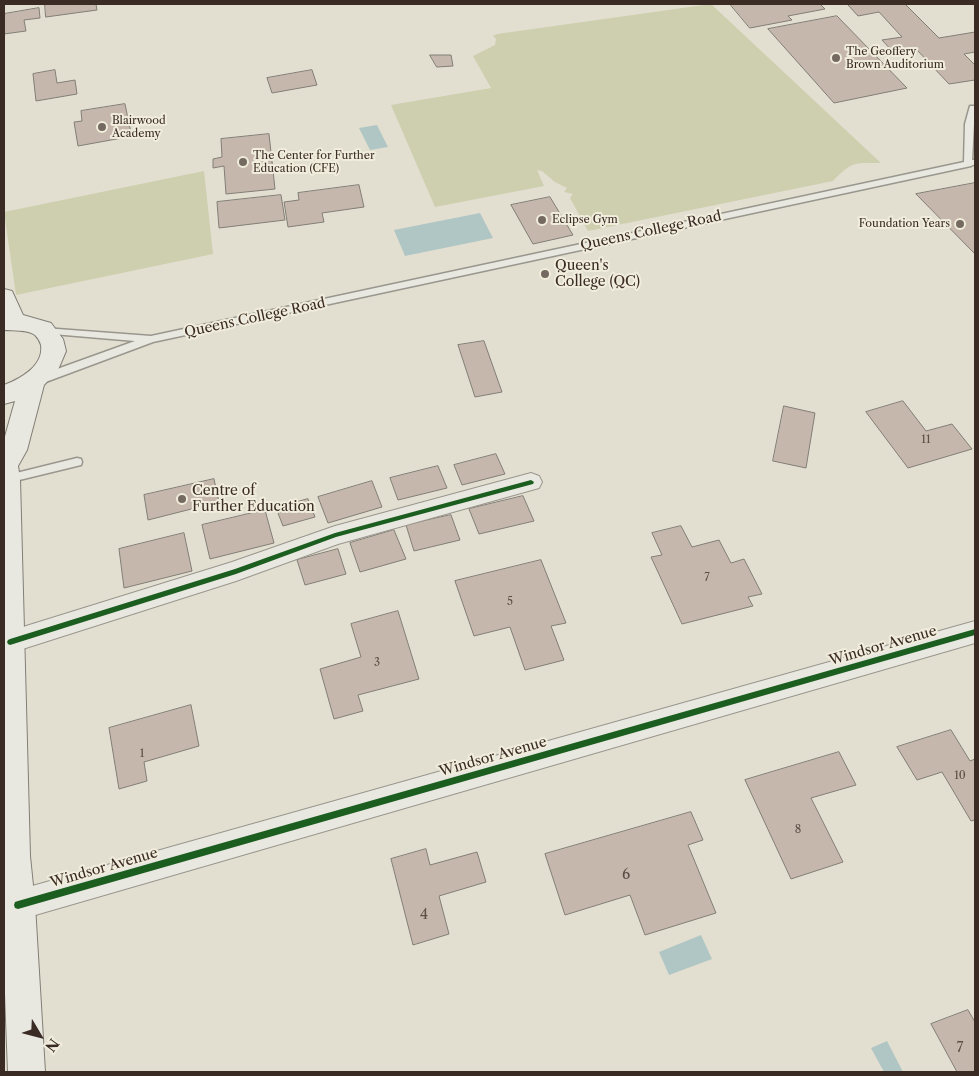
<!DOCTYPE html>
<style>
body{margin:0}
#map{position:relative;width:979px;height:1076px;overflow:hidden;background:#e2dfd1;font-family:"Libre Caslon Text",serif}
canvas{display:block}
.frame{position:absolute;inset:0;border:5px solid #3a2b25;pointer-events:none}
.north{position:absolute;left:15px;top:1011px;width:50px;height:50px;-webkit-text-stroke:4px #f1eddc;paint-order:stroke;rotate:127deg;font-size:14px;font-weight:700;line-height:20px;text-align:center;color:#3a2b25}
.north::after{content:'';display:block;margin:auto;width:18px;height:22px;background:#3a2b25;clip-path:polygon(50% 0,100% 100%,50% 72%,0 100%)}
</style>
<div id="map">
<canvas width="979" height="1076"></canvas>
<div class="frame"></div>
<div class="north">N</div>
</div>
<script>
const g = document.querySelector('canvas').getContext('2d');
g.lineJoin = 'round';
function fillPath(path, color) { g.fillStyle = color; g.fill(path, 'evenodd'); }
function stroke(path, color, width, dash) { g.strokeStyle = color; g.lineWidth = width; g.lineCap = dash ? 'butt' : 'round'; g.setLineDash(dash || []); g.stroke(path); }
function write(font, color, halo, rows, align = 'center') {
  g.font = font + ' "Libre Caslon Text",serif'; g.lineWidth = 4; g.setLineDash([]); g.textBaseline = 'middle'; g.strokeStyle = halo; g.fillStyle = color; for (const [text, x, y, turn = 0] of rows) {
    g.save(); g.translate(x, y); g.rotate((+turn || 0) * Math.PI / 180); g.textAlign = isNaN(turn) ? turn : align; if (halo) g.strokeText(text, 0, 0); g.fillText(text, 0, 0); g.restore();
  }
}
const green = new Path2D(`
 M711,4L881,163C854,163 852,161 833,181L588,231L570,198L573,194L564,192L567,188L555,182L542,171L537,170L544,186L435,207L391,105L491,88L473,56L495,45L496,39L493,36L497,34Z
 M204,171L213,254L16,295L4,212Z`);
const water = new Path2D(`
 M377,125L388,147L370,150L359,128Z
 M480,213L493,238L405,256L394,230Z
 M701,935L712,959L669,975L659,952Z
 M887,1041L903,1072H884L871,1048Z`);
const building = new Path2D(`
 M45,4H96L97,10L46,17Z
 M730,4H820L825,9L788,16L792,20L750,28Z
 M858,4H905L939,38L975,32V52L964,54L975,65V80L949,84L917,50L895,54L882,40L902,37L879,12L858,16L848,5Z
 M39,8L40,18L24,20L26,31L4,34V40V14Z
 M837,16L907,88L834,103L768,29Z
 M430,55H451L453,66L437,67Z
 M55,70L57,83L75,80L77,94L36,101L33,74Z
 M312,70L317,85L272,93L267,78Z
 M125,104L131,133L122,134V138L78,146L74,122L82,121L81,111Z
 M269,134L275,189L226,194L224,166L213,168V159L222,157L221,139Z
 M975,183V254L916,194Z
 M359,185L364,207L322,213L324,222L288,227L284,202L299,200L298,193Z
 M281,195L285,220L219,228L217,202Z
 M550,197L573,235L533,244L511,205Z
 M484,341L502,392L475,397L458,345Z
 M903,401L926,431L952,424L972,449L908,468L866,412Z
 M784,406L815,413L806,468L773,461Z
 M496,454L505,474L462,485L454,465Z
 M438,466L447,488L398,500L390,478Z
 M214,479L219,502L148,520L144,495Z
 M372,481L382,507L328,523L318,497Z
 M523,496L534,521L479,534L469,509Z
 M308,499L315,517L283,526L276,508Z
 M265,510L274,543L210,559L202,525Z
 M451,515L460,540L414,551L406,525Z
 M681,526L692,547L719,540L731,563L744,559L762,594L748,597L753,606L682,624L651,557L662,555L652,533Z
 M394,530L406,559L360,572L350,543Z
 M184,533L192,571L124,588L119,549Z
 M338,549L346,574L305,585L297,560Z
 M541,560L566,623L551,626L564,660L525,670L510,627L474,636L455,581Z
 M398,611L419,679L358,695L363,711L334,719L320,669L361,657L351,624Z
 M191,705L199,746L144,762L147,781L119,789L109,728Z
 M951,730L970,761L975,759V820L971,821L942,772L917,780L897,747Z
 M839,752L856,785L811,798L843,862L791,879L745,780Z
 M691,812L703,840L688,845L716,913L645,935L630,895L565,915L545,854Z
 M426,849L430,865L477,852L486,882L439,896L449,934L413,945L391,859Z
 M968,1010L975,1022V1072H957L931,1024Z`);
const service = new Path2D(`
 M970,106H975L972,160H975V164L971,166L153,342L43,383L39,384L34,380L35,377L135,341L41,333L39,331L44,328L151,336L964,162L965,124Z
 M77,458L81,459L82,462L81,465L7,483L4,482V476Z`);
const minor = new Path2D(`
 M531,473L539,476L542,482L539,488L338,544L236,581L10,653L4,651V633L10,631L232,562L335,526Z
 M975,621V643L18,920L8,915L4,906L8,895L18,890Z`);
const secondary = new Path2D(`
 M4,289L12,291L23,315L51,323L63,339L66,351L58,370L44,385L27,450L18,466L20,479L30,856L35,905L45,1072H8L4,968V440L15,401L4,404V385C20,379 44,366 41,345C40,341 38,338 35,335C26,329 13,331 4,330Z`);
const cycleway = new Path2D(`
 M531,480L534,482L533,484L336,537L236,574L10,645L8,644L7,642L8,640L10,639L235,569L335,533Z
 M975,629V635L18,909L15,908L14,905L15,902L18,901Z`);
const markers = [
 [836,58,5,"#756a61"],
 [102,127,5,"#756a61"],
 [243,162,5,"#756a61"],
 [542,220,5,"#756a61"],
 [960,224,5,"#756a61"],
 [545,274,5,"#756a61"],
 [182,499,5,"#756a61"]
];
const farPoinames = [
 ["The Geoffery",846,52],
 ["Brown Auditorium",846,65],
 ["Blairwood",112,121],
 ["Academy",112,134],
 ["The Center for Further",253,156],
 ["Education (CFE)",253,169],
 ["Eclipse Gym",552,220],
 ["Foundation Years",950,224,"right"]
];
const numberNames = [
 ["11",926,440],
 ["7",707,578],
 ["5",510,602],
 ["3",377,663],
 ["1",142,754],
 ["10",960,776],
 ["8",798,830]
];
const streetNames = [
 ["Queens College Road",651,231,-12],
 ["Queens College Road",255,318,-12],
 ["Windsor Avenue",883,646,-16],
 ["Windsor Avenue",493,757,-16],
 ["Windsor Avenue",104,868,-16]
];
const poiNames = [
 ["Queen's",555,266],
 ["College (QC)",555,282],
 ["Centre of",192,491],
 ["Further Education",192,507]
];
const nearNumbernames = [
 ["6",626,875],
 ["4",424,915],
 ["7",960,1048]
];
fillPath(green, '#cecfae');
fillPath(water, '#b0c6c4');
fillPath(building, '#c5b7ab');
stroke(building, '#827e76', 1);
stroke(service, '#99968d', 3);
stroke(minor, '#99968d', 2);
stroke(secondary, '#827e76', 2);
fillPath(service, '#e9e8e0');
fillPath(minor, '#e9e8e0');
fillPath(secondary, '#e9e8e0');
fillPath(cycleway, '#1b5e20');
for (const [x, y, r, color] of markers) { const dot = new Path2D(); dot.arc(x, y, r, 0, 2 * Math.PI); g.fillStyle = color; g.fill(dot); stroke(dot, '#f1eddc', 2); }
write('11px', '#3a2b25', '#f1eddc', farPoinames, 'left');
write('11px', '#5d4e46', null, numberNames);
write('14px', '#3a2b25', '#f1eddc', streetNames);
write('14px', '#3a2b25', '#f1eddc', poiNames, 'left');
write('14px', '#5d4e46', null, nearNumbernames);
</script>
